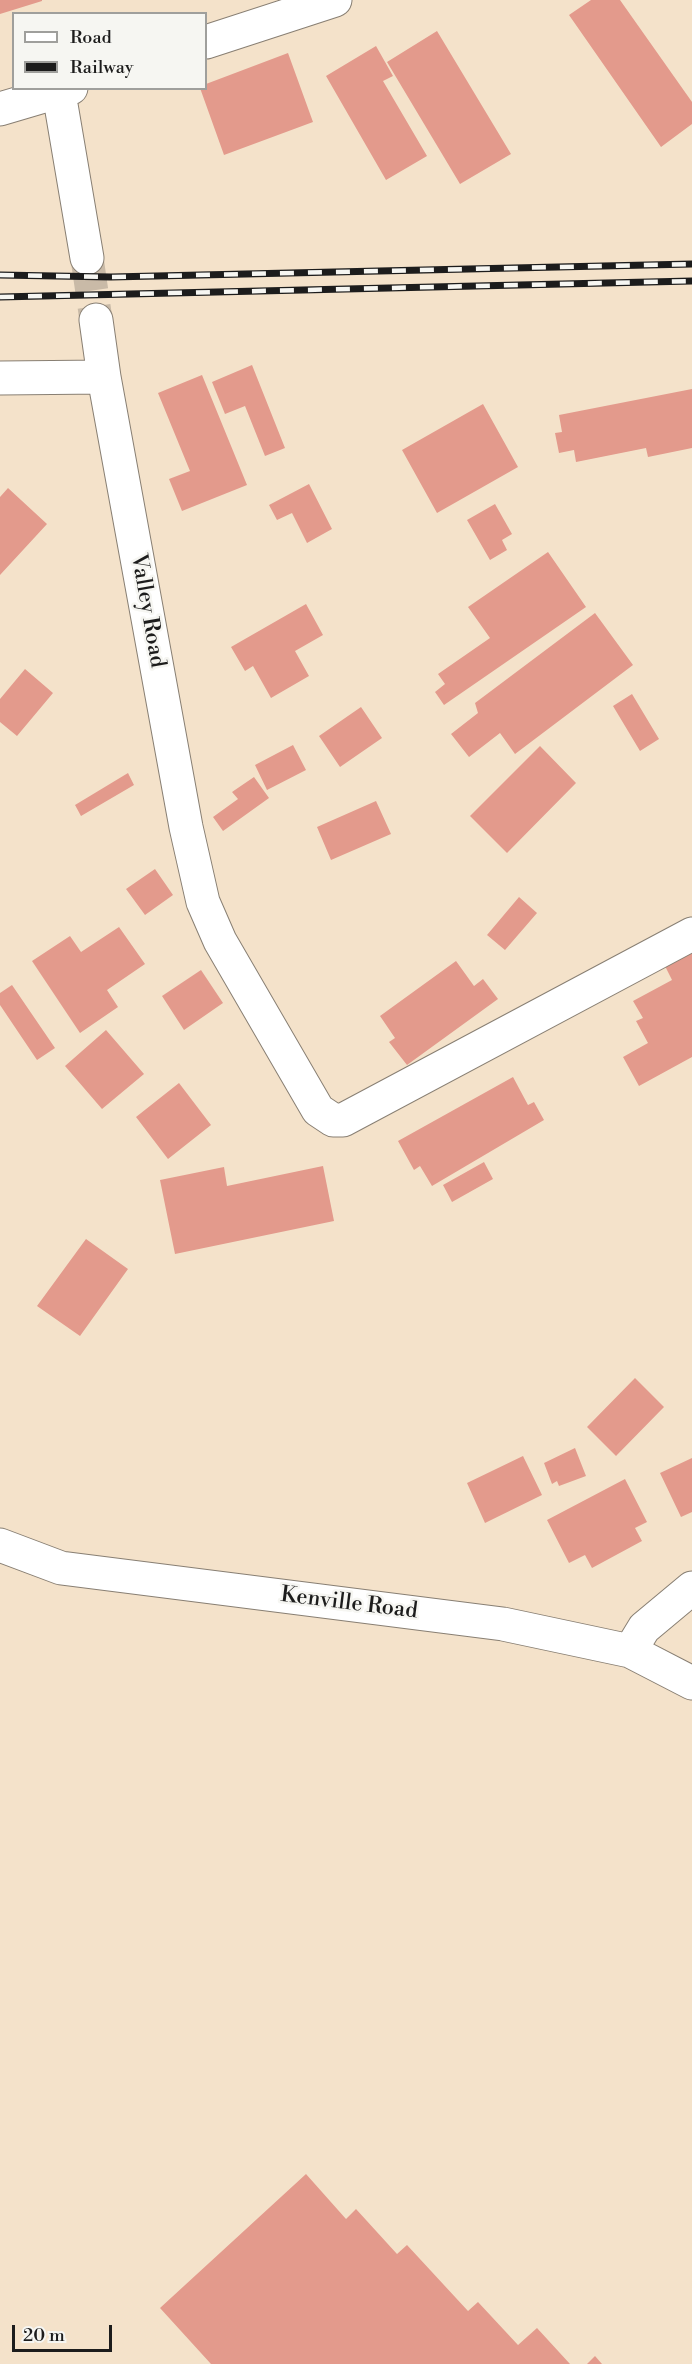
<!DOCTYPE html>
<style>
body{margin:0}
#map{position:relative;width:692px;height:2364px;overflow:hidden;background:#f4e2ca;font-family:"Libre Bodoni",serif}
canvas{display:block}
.legend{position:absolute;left:12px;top:12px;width:195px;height:78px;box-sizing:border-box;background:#f6f6f2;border:2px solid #9f9f9c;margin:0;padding:8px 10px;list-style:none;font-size:18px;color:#1c1c1c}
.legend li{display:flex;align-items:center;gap:12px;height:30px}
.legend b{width:30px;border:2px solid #9f9f9c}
.scale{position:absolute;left:12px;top:2325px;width:100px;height:27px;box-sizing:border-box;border:3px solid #1c1c1c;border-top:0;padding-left:8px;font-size:18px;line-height:21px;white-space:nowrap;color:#1c1c1c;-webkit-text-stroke:4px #f6f6f2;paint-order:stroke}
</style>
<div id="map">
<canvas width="692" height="2364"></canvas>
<ul class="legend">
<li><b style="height:8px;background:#fff"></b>Road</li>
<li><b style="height:8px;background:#1c1c1c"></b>Railway</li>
</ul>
<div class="scale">20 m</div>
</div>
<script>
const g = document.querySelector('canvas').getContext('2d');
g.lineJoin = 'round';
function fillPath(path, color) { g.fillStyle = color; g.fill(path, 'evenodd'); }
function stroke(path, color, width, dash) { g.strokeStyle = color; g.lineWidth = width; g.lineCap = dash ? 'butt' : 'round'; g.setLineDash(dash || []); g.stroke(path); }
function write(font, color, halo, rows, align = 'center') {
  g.font = font + ' "Libre Bodoni",serif'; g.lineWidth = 5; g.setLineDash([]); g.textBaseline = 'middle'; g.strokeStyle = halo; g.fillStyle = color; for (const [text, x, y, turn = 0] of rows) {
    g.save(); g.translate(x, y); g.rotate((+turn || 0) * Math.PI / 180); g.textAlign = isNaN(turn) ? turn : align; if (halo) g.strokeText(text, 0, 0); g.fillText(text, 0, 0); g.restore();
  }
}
const building = new Path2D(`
 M0,0H42V1L0,14Z
 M591,0H620L692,102V124L661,147L569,15Z
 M437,31L511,154L460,184L387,62Z
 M376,46L393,76L383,81L427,156L386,180L326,76Z
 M288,53L313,122L224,155L200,88H206V84Z
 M252,365L285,448L265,456L245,406L225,414L212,382Z
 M202,375L247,485L182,511L169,479L190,471L158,393Z
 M692,389V448L648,457L646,448L576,462L574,450L559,453L555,433L562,432L559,415Z
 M483,404L518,467L437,513L402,450Z
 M309,484L332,529L307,543L292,513L277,520L269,505Z
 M8,488L47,524L0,575V497Z
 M495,504L512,534L502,540L507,550L490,560L467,520Z
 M548,552L586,607L444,705L435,692L445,684L438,674L490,638L468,607Z
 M306,604L323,635L295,651L309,676L271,698L253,666L245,671L231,647Z
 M595,613L633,665L515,754L500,733L469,757L451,734L478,713L475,703Z
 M25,669L53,693L17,736L0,722V699Z
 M632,694L659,739L640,751L613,706Z
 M361,707L382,738L340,767L319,736Z
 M293,745L306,770L267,790L255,765Z
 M540,746L576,783L507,853L470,816Z
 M128,773L134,785L81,816L75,805Z
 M254,777L269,798L223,831L213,817L238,799L232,792Z
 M376,801L391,834L331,860L317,827Z
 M155,869L173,895L145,915L126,889Z
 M519,897L537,913L505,950L487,935Z
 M119,927L145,964L107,990L118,1007L80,1033L32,961L70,936L81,952Z
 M692,951V1057L639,1086L623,1057L648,1043L636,1021L643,1018L633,1001L672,980L664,964Z
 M456,961L474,986L483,979L498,999L407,1065L389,1042L395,1038L380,1016Z
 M201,970L223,1003L184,1030L162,996Z
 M12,985L55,1048L37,1060L0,1005V993Z
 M106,1030L144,1074L102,1109L65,1066Z
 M513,1077L528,1105L534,1102L544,1120L432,1186L420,1166L414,1170L398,1141Z
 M179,1083L211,1125L168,1159L136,1117Z
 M484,1162L493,1179L452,1202L443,1185Z
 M323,1166L334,1221L175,1254L160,1180L224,1167L227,1186Z
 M86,1239L128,1269L80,1336L37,1306Z
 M635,1378L664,1407L616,1456L587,1427Z
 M575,1448L586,1476L559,1486L557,1481L552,1484L544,1463Z
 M523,1456L542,1495L485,1523L467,1483Z
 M692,1458V1512L681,1517L660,1473Z
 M625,1479L647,1522L635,1528L642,1541L592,1568L585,1555L569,1563L547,1520Z
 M306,2174L346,2219L356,2209L397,2254L407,2245L468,2311L478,2302L518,2345L537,2328L570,2364H211L160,2308Z
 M595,2356L602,2364H587Z`);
const minorTunnel = new Path2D(`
 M87,258L96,320`);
const minor = new Path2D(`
 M206,42L335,0
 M59,93L87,258
 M0,109L71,88
 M96,320L104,377L186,827L203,902L220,941L318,1110L333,1120H343L692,934
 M0,378L104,377
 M0,1545L61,1568L503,1624L630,1651L692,1683
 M630,1651L644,1628L692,1588`);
const rail = new Path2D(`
 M0,275L111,277L692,264
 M0,297L692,281`);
const streetNames = [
 ["Valley Road",147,611,80],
 ["Kenville Road",349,1604,7]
];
fillPath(building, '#e39a8c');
stroke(minorTunnel, '#c9baa7', 33, [33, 16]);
stroke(minor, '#887f73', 35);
stroke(minor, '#fff', 33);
stroke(rail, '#1c1c1c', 7);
stroke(rail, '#f6f6f2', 4.5, [14]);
write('22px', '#1c1c1c', '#f6f6f2', streetNames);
</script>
